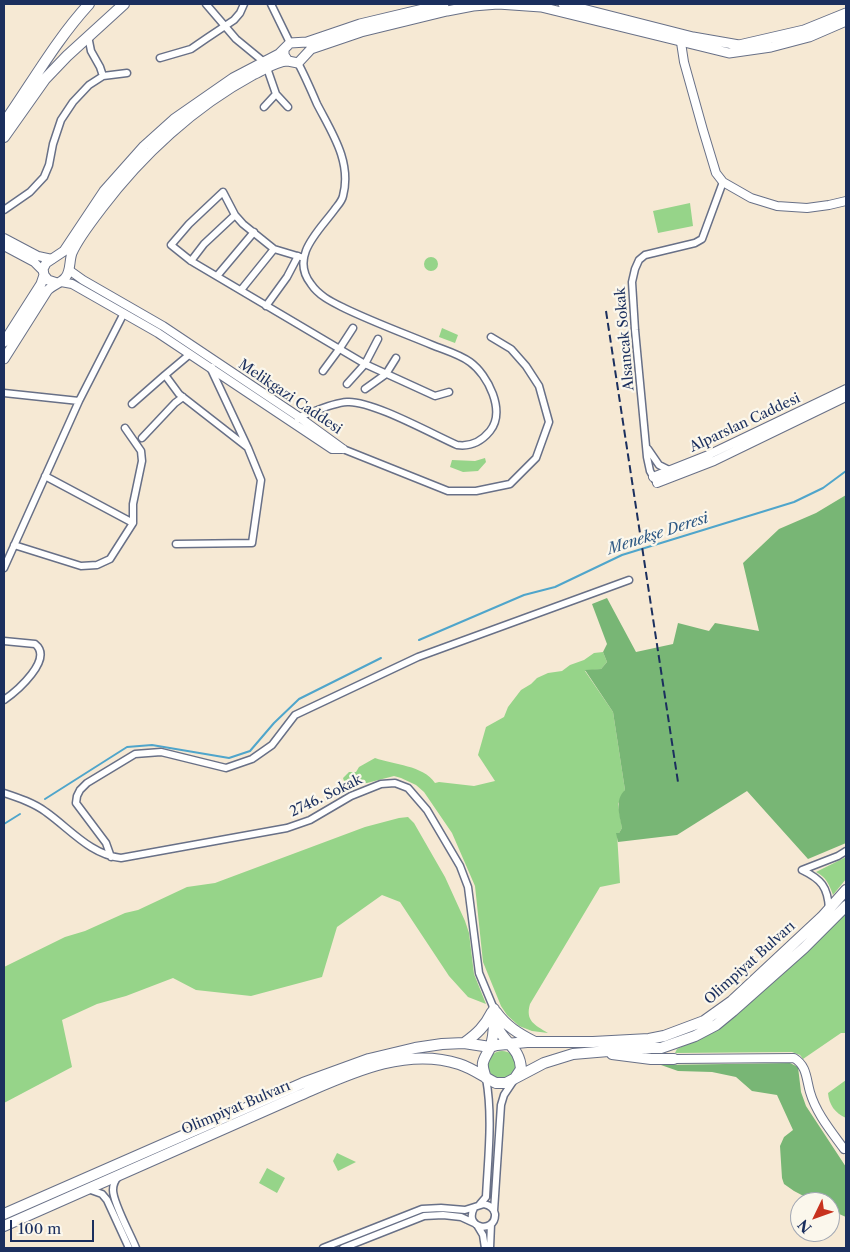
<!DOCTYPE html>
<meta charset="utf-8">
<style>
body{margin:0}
#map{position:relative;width:850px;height:1252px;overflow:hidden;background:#f6e9d4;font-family:"Libre Caslon Text",serif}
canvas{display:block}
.frame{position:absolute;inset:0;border:5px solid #1b2f5e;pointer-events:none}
.north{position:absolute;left:790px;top:1192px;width:50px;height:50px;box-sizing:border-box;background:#fbf7ec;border:1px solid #a1a7b3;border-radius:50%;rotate:228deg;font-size:14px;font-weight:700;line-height:20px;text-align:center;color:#1b2f5e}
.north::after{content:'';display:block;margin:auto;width:18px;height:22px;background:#c8321e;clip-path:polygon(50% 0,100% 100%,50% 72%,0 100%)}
.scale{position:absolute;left:10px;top:1220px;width:84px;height:22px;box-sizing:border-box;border:2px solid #1b2f5e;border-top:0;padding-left:6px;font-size:15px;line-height:18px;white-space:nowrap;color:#1b2f5e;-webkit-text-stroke:4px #fbf7ec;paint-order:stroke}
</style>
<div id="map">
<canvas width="850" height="1252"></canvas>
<div class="frame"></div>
<div class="north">N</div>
<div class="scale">100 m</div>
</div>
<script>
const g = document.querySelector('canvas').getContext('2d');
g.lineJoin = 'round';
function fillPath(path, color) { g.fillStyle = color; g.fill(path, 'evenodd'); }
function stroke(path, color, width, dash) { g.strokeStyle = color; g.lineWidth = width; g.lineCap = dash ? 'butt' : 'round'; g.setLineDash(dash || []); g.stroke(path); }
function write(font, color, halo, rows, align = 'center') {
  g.font = font + ' "Libre Caslon Text",serif'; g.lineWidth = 4.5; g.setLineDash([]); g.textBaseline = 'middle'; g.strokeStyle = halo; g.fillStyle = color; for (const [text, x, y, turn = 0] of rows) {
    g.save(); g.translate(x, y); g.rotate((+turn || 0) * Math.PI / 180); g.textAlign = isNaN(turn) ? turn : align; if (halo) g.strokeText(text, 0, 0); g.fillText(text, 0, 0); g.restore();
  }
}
const green = new Path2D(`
 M690,203L693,226L658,233L653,211Z
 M424 264a7 7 0 1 1 14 0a7 7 0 1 1-14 0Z
 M442,328L458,335L455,343L439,337Z
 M485,458L486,462L478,471L463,472L450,467L452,460L475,461Z
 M603,652L607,662L601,669L585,671L613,712L625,790L618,804L622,828L619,833H617L620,883L600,887L530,1004C525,1021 535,1025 548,1033L532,1031L519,1026L507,1015L501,1006L483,962L475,886L452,833L424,792L416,785L401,778L394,776L367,783L345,784L343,778L349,772H356L359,767L375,758C394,765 423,765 435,783L439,782L474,786L495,781L478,755L486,727L504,717L508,707L521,690L531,684L537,678L548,673L562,671L570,665L584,660L594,653Z
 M408,817L414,823L445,877L465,921L469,933L474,974L486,1004L468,997L449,976L400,902L382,895L337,927L322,977L251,996L196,990L173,978L126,996L97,1004L62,1020L72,1067L4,1103V967L65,937L85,931L125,913L138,910L187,887L215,883L365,827L399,818Z
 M846,857V879L833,895C829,884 826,877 816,872Z
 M846,910V1033H841L803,1059L800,1055L792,1052L675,1053L677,1049L717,1030L733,1018L783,974L836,923Z
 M488 1065a14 14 0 1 1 28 0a14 14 0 1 1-28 0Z
 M846,1080V1118C835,1113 829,1105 828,1093Z
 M337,1153L356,1162L338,1171L333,1161Z
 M267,1168L285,1178L277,1193L259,1183Z`);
const forest = new Path2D(`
 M846,495V843L808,859L747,791L677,835L618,842L616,833H619L622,828C620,816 614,800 625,790L613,712L585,670L601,669L607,662L603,652L607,644L592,604L607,598L636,652L673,644L678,623L709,631L715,623L759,631L743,563L779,529L816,513Z
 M790,1063L798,1067L801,1092L806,1106L846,1167V1217L830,1210V1202H815L794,1191L784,1184L782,1178L780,1146L784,1137L793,1130L777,1095L752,1091L736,1077L712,1072L678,1071L661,1065Z`);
const stream = new Path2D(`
 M419,640L524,595L555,587L622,555L794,502L823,488L846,471
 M45,799L127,747L152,745L229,758L250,751L274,723L299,699L381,658
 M4,824L20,814`);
const minor = new Path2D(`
 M206,4L236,39L264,62
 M271,4L290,43
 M88,36L91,51L100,67L103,76
 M160,58L191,49L207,38L234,20L240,13L244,4
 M267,68L276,94L288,107
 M264,107L276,94
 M4,210L30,192L44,177L49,165L53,144L61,120L73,102L89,85L103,76L127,73
 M304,258L274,249L243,224L235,215L223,192L189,224L171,245L191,261L365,364L435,396L449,392
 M191,261L204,244L235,215
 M217,276L254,232
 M241,290L274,249
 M266,306L287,277L298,256
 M190,354L165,375L179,394L247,447
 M323,371L340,348L353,328
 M347,384L365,364L378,339
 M365,389L386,374L396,358
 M4,393L79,401
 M132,404L165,375
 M298,419L299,417C314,412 331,403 347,402C371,400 432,434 457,445C471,447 481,442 490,431C506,411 488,375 470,362C459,354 444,350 432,345C403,333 373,322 344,308C332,302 319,296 311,284C289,256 320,230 335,209C338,205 342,201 343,196C352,162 332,133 317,104C311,90 305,76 298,63
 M142,438L175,403L183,397
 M343,449L448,491H476L510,484L536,458L549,422L539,386L526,366L511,349L491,337
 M648,449L659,465L669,470
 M45,476L133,523
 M655,480L650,471L647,457L635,330L632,282L635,269L639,260L645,255L695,243L702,239L723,182
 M176,544L252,543L261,480L248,448L211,369L212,367
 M14,545L81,566L97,565L110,559L133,523V504L142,461L141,451L125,428
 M4,568L79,401L124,313
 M4,641L35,644C54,659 17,691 4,700
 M4,793C19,798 34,803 46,812C70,829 91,855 121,858L287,828L310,820L351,796L381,784L395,783L408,788L427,810L460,866L468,887L479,973L494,1009
 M111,857L106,843L76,803L77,796L80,790L87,783L135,754L161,752L226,768L252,759L272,745L295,715L418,657L629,580
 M802,870C821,879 828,887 829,909
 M802,870L838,856L846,851
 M119,1176C115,1180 113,1185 113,1190C113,1203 131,1235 136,1248
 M88,1189L102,1194L107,1200L129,1248
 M480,1204L486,1197C488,1157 493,1117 486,1078
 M494,1211L501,1105L504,1095L514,1080
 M477,1225L483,1235L485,1248
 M323,1248L422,1209L441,1208L465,1210L484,1204C489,1205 494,1208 495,1214C496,1234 463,1229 474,1208
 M343,1248L424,1216L443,1215L461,1217L474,1223
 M490,1248L491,1224`);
const tertiary = new Path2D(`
 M680,36L684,62L703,130L716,173L723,182L751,198L777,206L807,208L829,205L846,201
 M4,238L38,256L52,259
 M4,246L34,262L43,271
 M69,270L83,280L163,326L299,417L343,449
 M61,282L72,284L158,333L332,449H343
 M653,477L706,456L846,389
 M657,483L714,461L846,397
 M674,1059L794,1058C807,1066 806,1078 810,1092C816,1113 831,1131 844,1149L846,1148`);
const secondary = new Path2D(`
 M563,4L693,37L739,45L804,30L846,13
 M284,50V55L288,61L298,63L311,49L361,32L447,11L473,6L498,4L541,7L729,53L771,47L809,37L846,21
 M57,283L48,280L44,275L43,269L46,263L64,251L104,191L144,146L174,119L233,78L279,54L290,43L307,42L360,24L444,4
 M4,342L41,284L44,275
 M4,359L47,291C52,285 61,283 65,278C71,272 69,261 72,253C78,239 92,221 102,208C142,155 194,107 253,75C264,70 276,61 288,61`);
const primary = new Path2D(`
 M4,123C32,83 56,40 89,4
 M4,137L45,79L67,56L124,4
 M494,1009C495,1016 496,1025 500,1032C509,1046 520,1050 521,1069L515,1078
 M496,1012C506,1026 519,1034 535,1042
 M464,1043C477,1034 485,1026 492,1012
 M490,1047L497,1045L527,1042H593L649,1039L664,1036L704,1021L732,1001L822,917L846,890
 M612,1054L651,1059H674
 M486,1078C480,1061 483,1062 490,1048C493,1040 494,1028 494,1020
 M4,1214L303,1083L369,1059L415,1048L442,1044L464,1043L490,1047
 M4,1226L298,1096C347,1075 404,1046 459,1064C472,1068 484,1077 496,1083H506L544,1063L573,1054L644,1048H661L695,1036L716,1025L733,1011L804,948L846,906`);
const rail = new Path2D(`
 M606,311L678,782`);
const streetNames = [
 ["Alsancak Sokak",625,339,-95],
 ["Melikgazi Caddesi",290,397,34],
 ["Alparslan Caddesi",745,423,-25],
 ["2746. Sokak",326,796,-26],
 ["Olimpiyat Bulvarı",750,963,-42],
 ["Olimpiyat Bulvarı",236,1108,-23]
];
const waterNames = [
 ["Menekşe Deresi",658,534,-18]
];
fillPath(green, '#96d489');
fillPath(forest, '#78b675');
stroke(stream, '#4fa5cb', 2);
stroke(minor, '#687087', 9);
stroke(tertiary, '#687087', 10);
stroke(secondary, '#687087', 11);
stroke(primary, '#687087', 12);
stroke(minor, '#fff', 6);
stroke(tertiary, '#fff', 8);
stroke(secondary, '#fff', 9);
stroke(primary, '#fff', 10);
stroke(rail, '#1b2f5e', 2, [8, 4]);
write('14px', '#1b2f5e', '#fbf7ec', streetNames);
write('italic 15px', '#2d5884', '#fbf7ec', waterNames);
</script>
